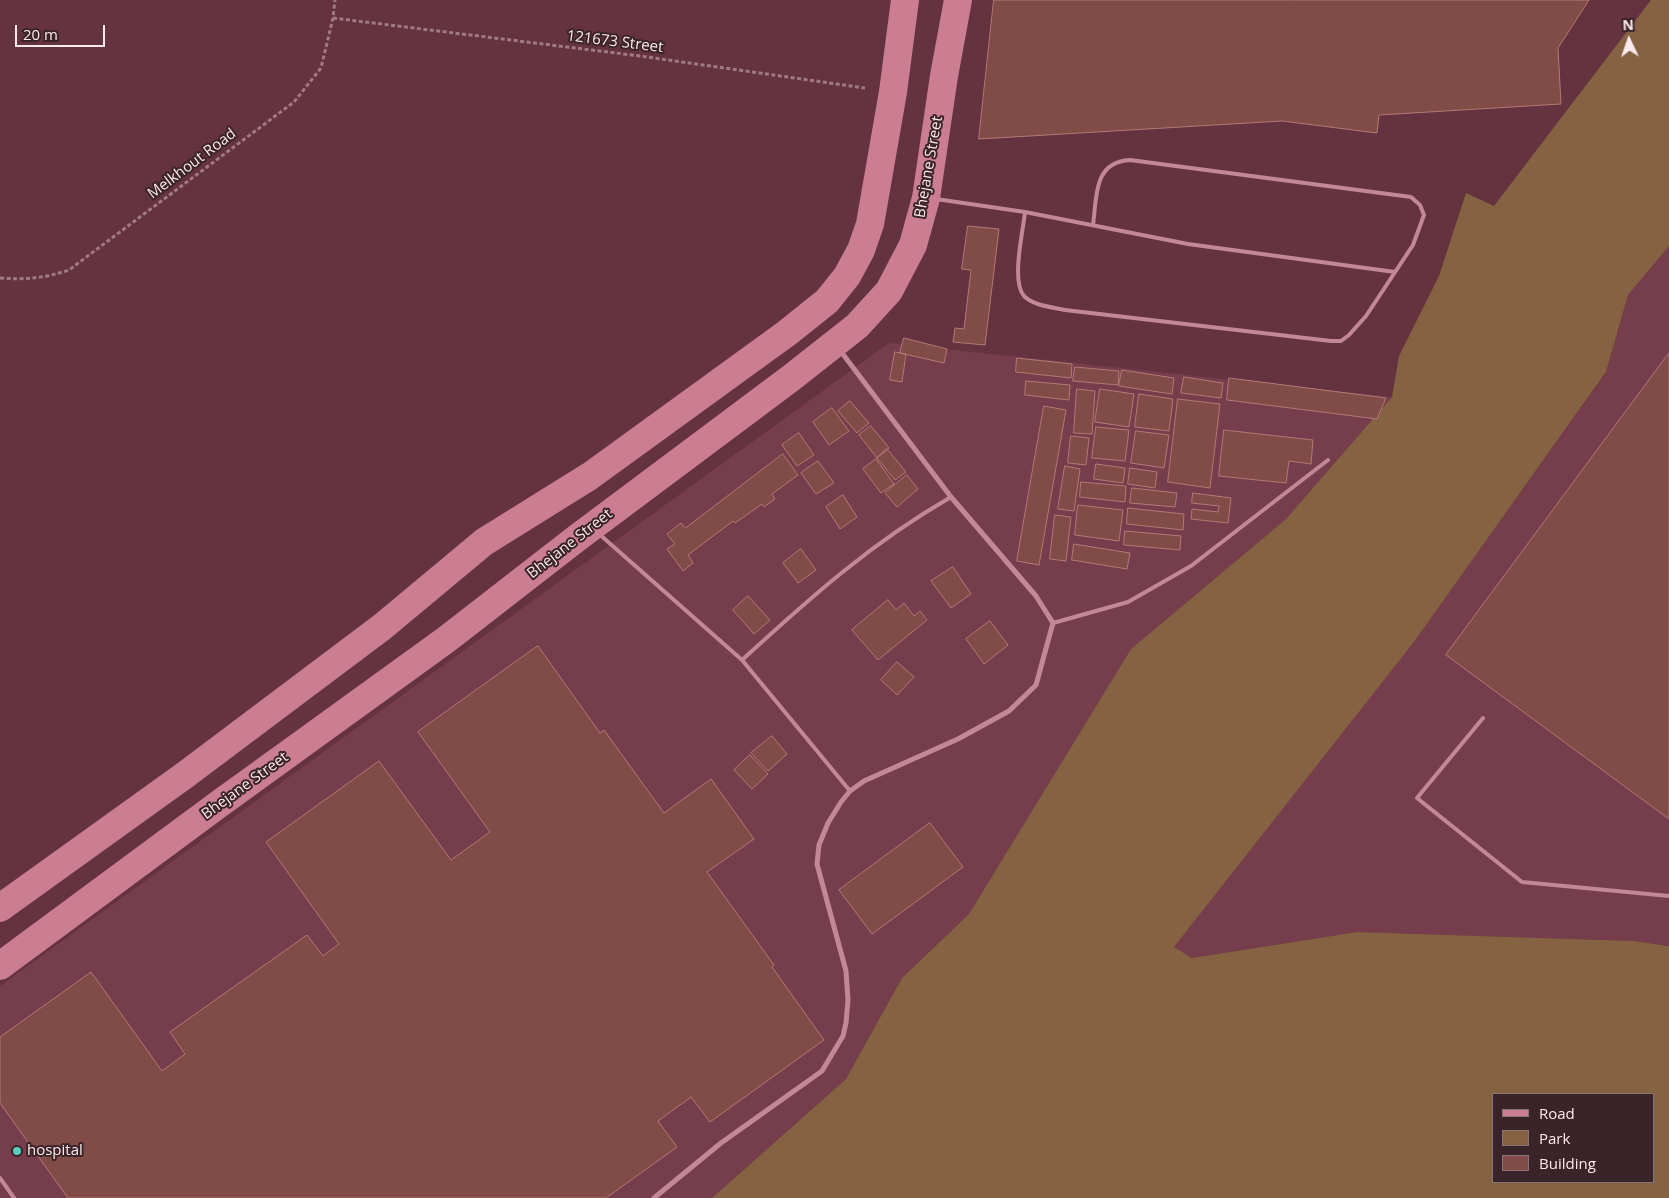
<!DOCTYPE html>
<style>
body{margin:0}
#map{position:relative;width:1669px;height:1198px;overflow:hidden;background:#653340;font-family:"Open Sans",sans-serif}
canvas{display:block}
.legend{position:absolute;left:1492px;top:1093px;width:162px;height:90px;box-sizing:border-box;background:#3b2429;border:1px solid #887377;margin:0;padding:6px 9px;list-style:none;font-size:15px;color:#fce9ec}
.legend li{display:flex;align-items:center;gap:10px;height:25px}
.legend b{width:25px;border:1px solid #887377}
.north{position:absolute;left:1604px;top:15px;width:50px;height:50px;-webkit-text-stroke:4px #3b2429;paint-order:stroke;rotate:357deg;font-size:14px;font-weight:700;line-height:20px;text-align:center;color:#fce9ec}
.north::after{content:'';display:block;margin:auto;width:18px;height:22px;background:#fce9ec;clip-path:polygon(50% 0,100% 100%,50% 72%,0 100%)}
.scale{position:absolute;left:15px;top:25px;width:90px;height:22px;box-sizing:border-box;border:2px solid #fce9ec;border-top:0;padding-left:6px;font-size:15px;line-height:18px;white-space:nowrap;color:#fce9ec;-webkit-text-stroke:4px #3b2429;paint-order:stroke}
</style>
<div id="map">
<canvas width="1669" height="1198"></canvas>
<ul class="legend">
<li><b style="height:6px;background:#cb7d91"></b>Road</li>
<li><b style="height:14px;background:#856241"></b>Park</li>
<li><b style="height:14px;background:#814c48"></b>Building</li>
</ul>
<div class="north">N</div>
<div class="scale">20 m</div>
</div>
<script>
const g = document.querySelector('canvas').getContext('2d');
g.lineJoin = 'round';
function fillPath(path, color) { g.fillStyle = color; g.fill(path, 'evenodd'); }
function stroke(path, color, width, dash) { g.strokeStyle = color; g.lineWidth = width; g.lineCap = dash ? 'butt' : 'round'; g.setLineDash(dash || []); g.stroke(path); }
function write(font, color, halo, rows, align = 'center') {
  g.font = font + ' "Open Sans",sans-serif'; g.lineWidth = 4; g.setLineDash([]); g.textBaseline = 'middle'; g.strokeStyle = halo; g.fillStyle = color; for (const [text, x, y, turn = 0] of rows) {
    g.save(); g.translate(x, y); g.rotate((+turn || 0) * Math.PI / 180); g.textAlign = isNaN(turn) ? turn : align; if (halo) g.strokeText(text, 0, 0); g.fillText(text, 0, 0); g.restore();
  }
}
const built = new Path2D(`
 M1669,246V946L1634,941L1357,932L1192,958L1174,947L1414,642L1606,373L1628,295Z
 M889,343L1392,397L1286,519L1131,649L969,914L902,978L846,1079L712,1198H0V986Z`);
const green = new Path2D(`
 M1651,0H1669V246L1628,295L1606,372L1414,642L1174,947L1192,958L1357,932L1634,941L1669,946V1198H712L846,1079L902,978L969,914L1131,649L1286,519L1392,397L1399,356L1439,276L1466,193L1494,206ZM1493,1094H1653V1182H1493Z`);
const building = new Path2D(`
 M994,0H1589L1558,48L1561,104L1379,115L1377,133L1282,121L979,139Z
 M968,226L999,229L985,345L953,342L955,328L964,329L971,270L962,269Z
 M904,338L947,349L944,363L900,353Z
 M895,352L906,354L902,382L890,380Z
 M1669,353V819L1446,655Z
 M1017,358L1072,364L1071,378L1016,372Z
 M1075,367L1119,371L1118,385L1073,381Z
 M1122,370L1174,378L1172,394L1119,386Z
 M1184,377L1223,383L1221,398L1181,393Z
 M1229,378L1386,398L1377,419L1227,400Z
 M1026,381L1070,385L1069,400L1025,395Z
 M1077,389L1095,391L1092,434L1074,433Z
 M1100,389L1134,394L1129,427L1095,422Z
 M1139,394L1173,399L1169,431L1135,427Z
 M1178,399L1220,404L1210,488L1168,482Z
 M850,401L869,423L857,433L838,411Z
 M1044,406L1066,410L1039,565L1017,561Z
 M832,408L849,431L829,445L813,422Z
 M871,426L889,448L877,458L859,435Z
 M1096,427L1129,430L1125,461L1092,458Z
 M1224,430L1313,440L1311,464L1289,461L1286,483L1219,476Z
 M1136,431L1169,435L1164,468L1131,463Z
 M799,433L814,455L797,466L782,445Z
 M1071,436L1089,438L1086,465L1068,463Z
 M887,449L906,472L895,480L877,458Z
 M783,454L798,475L772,494L775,499L764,507L762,504L735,523L733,521L688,555L693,563L683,571L667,549L675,544L667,534L681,523L685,528Z
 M876,459L894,484L881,493L863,469Z
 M818,461L834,483L816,494L801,473Z
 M1096,464L1125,468L1123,483L1094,479Z
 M1065,466L1080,469L1074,511L1058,509Z
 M1130,468L1157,472L1155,488L1128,484Z
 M907,475L918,489L897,507L885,493Z
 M1081,482L1126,486L1125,502L1080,497Z
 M1132,488L1177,493L1175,507L1130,503Z
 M1193,493L1231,498L1228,523L1191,519L1192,509L1218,512L1219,506L1192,503Z
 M843,495L857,517L840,529L826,507Z
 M1078,505L1123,510L1119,541L1075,535Z
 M1128,508L1184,514L1183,530L1127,524Z
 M1055,515L1071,517L1066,561L1050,559Z
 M1125,531L1181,536L1180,550L1124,545Z
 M1074,544L1130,553L1127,569L1072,560Z
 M801,549L816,570L798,583L783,563Z
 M953,567L971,594L951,608L931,581Z
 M748,596L770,620L754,634L733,610Z
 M888,600L896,610L904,603L914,616L920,611L927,620L878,660L852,630Z
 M990,621L1008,645L984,664L966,639Z
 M538,646L600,733L604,730L664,813L711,779L754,839L707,872L774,965L772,967L824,1040L710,1122L691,1097L658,1121L677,1147L606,1198H68L0,1103V1037L91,972L162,1071L185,1054L170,1032L307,935L323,956L339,944L266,842L379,761L451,860L490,832L418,732Z
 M897,662L914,677L897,695L881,680Z
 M772,736L787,754L768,771L751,753Z
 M750,755L768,774L752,789L734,770Z
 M930,823L963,867L872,934L839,890Z`);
const path = new Path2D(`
 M333,18L640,56L865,88
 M0,278C25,280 45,278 69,270L294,102L321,68L333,18L335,0`);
const lane = new Path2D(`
 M936,199L1025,212L1188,244L1395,272
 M1025,212C1023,232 1011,281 1024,296C1034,306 1052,307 1065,310L1331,341H1341L1349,335L1366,316L1413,245L1424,215L1420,205L1411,197L1130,160C1093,162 1097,197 1093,225
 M598,533L742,660L850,791
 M1053,623L1128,602L1191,566L1328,460
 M742,660C810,598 871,543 951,497
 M1483,718L1417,798L1522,882L1669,896
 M0,1178L14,1198`);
const street = new Path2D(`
 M654,1198L721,1143L822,1071L843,1036L846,1023L848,1000L846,971L817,864L819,845L828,823L841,802L850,791L864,781L958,739L1009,711L1036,685L1053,623L1036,596L951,497L839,349`);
const secondary = new Path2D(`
 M0,908L185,775L382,627L484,542L590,476L787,333L827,301L847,276L861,250L870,224L893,92L905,0
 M0,966L219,804L447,639L577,538L791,378L857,326L889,291L913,245L926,198L944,76L958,0`);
const markers = [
 [17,1151,5,"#58cebf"]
];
const streetNames = [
 ["121673 Street",615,42,7],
 ["Melkhout Road",192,164,-37],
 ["Bhejane Street",929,167,-80],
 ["Bhejane Street",570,544,-38],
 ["Bhejane Street",245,786,-36]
];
const poiNames = [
 ["hospital",27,1151]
];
fillPath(built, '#763d4d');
fillPath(green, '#856241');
fillPath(building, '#814c48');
stroke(building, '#b37975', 1);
stroke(path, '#a07a83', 3, [4, 2.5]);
stroke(lane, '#c28895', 4);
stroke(street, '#c28895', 5);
stroke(secondary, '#cb7d91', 28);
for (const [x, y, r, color] of markers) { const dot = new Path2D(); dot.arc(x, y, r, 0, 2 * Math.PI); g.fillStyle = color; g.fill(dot); stroke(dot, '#3b2429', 2); }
write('15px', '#fce9ec', '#3b2429', streetNames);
write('15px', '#fce9ec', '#3b2429', poiNames, 'left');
</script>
